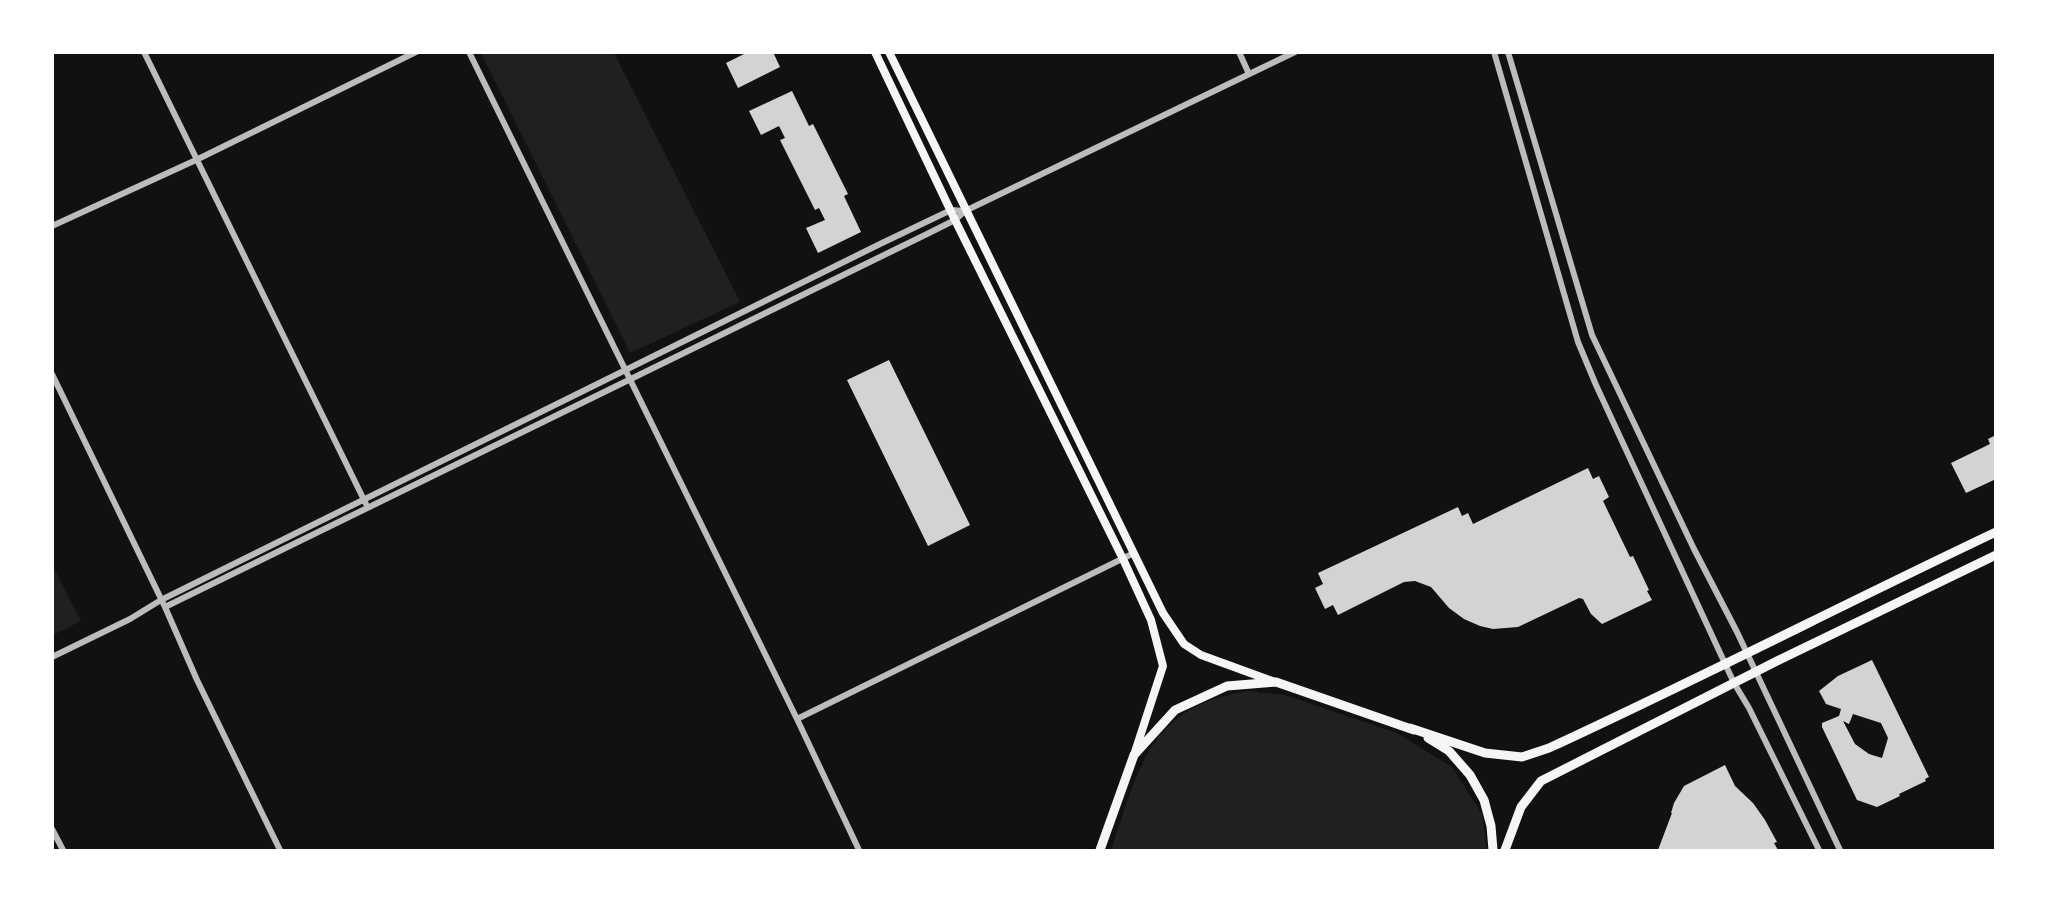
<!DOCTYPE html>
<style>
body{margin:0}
#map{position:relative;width:2048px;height:903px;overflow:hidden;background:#111;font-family:Spectral,serif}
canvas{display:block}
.frame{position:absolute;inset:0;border:54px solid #fff;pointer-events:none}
</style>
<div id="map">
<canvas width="2048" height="903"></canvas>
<div class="frame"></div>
</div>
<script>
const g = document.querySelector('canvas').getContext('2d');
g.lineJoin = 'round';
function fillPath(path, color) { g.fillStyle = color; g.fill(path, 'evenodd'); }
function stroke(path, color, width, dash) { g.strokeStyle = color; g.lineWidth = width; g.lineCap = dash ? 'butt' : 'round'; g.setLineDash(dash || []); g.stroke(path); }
const green = new Path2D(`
 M481,53H614L740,302L630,353Z
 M52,564L81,621L53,635H52Z
 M1249,691L1285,695L1397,733L1452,767L1482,814L1487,850H1111C1140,767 1148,706 1249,691Z`);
const building = new Path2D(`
 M743,52H773L780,67L738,88L726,63L744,54Z
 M792,91L809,126L813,124L848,194L844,196L861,232L818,253L806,228L825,220L819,208L815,210L780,140L785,138L779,126L761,135L749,111Z
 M889,360L970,525L928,546L847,380Z
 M1996,435V479L1966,493L1951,463L1990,444L1988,439Z
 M1588,468L1593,479L1599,476L1609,497L1603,501L1630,557L1633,556L1649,590L1647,591L1652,600L1602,624L1591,614L1583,599L1579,598L1518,627L1493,629L1480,626L1464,619L1449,608L1431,587L1415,581L1404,582L1338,615L1333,605L1325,609L1315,588L1323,584L1318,573L1458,507L1462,516L1468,513L1473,524Z
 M1872,660L1929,777L1925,779L1926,781L1899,794L1900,796L1877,807L1857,800L1822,727V723L1839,716L1841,709L1826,704L1819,691L1838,676ZM1853,714L1881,723L1888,738L1882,758L1869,754L1855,744L1843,721L1849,724Z
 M1725,765L1735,786L1753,803L1765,820L1777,842L1774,843L1778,850H1658L1672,813H1671L1674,803L1684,786Z`);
const tertiary = new Path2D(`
 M144,52L366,504
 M469,52L797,719L859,850
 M1239,52L1249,74
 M1494,52L1578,342L1596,385L1734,683L1749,708L1819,850
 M1508,52L1592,335L1694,549L1737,632L1840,850
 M52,226L196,160L416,52
 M52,374L165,607L197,680L280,850
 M165,607L927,234L955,220L965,211L1295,52
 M52,657L130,619L161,600L880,244L951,210L965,211
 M797,719L1134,553
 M52,829L63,850`);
const secondary = new Path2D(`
 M875,52L955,220L1123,559L1151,620L1163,666L1134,755
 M889,52L1163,613L1184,644L1201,655L1275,682`);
const primary = new Path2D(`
 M1410,728L1485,753L1522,757L1549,748C1699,679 1846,603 1996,532
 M1428,738L1449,751L1470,775L1484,800L1491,826L1493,850
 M1100,850L1134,755L1175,710L1227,686L1276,682L1414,730
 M1505,850L1521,807L1541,781L1777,661L1996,555`);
fillPath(green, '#202020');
fillPath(building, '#d3d3d3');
stroke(tertiary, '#bcbcbc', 6);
stroke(secondary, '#f5f5f5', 8);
stroke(primary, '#f5f5f5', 9);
</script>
